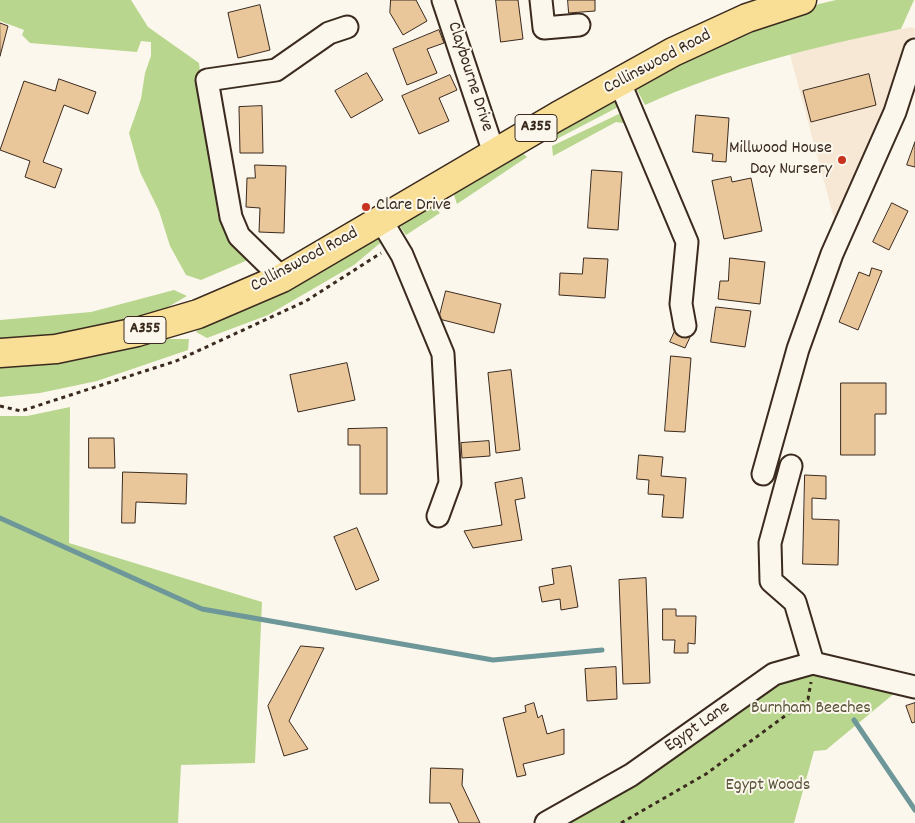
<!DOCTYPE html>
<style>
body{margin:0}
canvas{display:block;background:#fbf7ec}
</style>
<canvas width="915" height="823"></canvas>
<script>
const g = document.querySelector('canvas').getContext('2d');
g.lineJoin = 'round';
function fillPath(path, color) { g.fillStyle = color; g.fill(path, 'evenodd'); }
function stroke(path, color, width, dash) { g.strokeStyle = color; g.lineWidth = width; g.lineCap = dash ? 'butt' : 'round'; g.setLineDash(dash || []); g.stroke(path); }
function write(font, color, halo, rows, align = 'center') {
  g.font = font + ' Dekko,sans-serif'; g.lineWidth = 4; g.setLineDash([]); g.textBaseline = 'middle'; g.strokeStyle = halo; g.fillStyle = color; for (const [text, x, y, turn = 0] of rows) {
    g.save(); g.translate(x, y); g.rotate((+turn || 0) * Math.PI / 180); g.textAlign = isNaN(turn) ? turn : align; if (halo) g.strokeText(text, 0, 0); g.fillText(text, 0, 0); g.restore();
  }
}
const built = new Path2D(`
 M912,27L915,29V35L893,94L836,226L790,55L836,42Z`);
const green = new Path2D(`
 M0,0H131L148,27L199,63L218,217L248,260L201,280L186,275L170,246L159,211L140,172L129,133L141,99L145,73L151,56V42L141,41L137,52L30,43L22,35L24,30L0,21Z
 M836,0H914L901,29C813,47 727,68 645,105L637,90L653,75L819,4Z
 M617,96L624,104L551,142L549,132Z
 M625,111L631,124L616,122L553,156L552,146Z
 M520,151L527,157L457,204L453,192Z
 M424,208H435L440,213L406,235L399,225Z
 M379,236L385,239L354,265L268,315L207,338L196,332L202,325Z
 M174,290L187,296L149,318L23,339L0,338V320L91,312Z
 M162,339H189L188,350L97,381L40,393L0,397V361C55,360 109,354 162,339Z
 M70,407L69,543L262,602L255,763L181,765L178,823H0V416H27Z
 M811,669L902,687L826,750L814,751L794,823H570L780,676Z`);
const stream = new Path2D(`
 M0,518L202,609L493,660L602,650
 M854,720L915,810`);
const building = new Path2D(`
 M391,0H416L427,21L403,35L390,13Z
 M496,0H518L523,39L501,42Z
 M568,0H595V11L569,13Z
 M260,5L270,50L238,58L228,13Z
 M0,23L8,26L0,56Z
 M439,30L444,43L427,49L437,73L407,85L393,49Z
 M367,73L383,100L351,118L335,91Z
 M869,74L876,105L811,122L803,91Z
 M450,75L457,90L439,98L449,121L419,134L402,96Z
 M59,79L96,92L88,114L64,105L43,162L62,169L55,188L25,177L30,161L0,150L24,81L55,91Z
 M262,106L263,153H240L239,107Z
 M696,115L729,118L726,162L712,161L713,154L693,152Z
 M915,142V167L907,165Z
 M255,165L286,166L284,233L259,232L260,208L246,207L247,178H255Z
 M592,170L622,172L618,230L588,228Z
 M731,177L732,182L751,178L762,231L724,239L712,181Z
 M892,203L908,211L889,250L873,242Z
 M584,258L608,259L605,298L559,295L560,273L582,274Z
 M730,258L765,262L760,304L718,299L720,281H728Z
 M872,268L882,271L858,330L839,322L859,272L869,276Z
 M446,291L501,304L494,333L439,319Z
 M716,307L751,311L745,347L711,342Z
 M676,329L691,335L685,348L670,342Z
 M671,356L691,358L685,432L665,431Z
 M347,363L355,400L298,412L290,375Z
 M511,370L520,450L496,453L488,373Z
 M841,383H886V414H875V455H841Z
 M387,428V494H360V445H348V429Z
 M89,438H114L115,468H89Z
 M489,441L490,456L462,458L461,443Z
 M639,455L663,457L661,476L686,478L683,518L662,517L664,495L648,494L649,480L637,479Z
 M123,472L187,474L186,504L136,502L135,523H122Z
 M805,475L826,476V499L812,498V519L839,520L838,565L803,564Z
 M522,478L525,498L515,500L522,540L473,548L464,531L502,525L495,483Z
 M357,528L379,580L356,590L334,537Z
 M571,566L578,607L561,610L560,599L542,602L539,587L554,584L552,569Z
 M646,578L650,683L623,684L619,580Z
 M663,609H676V616H696L695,644L688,643V653H674L675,640H663Z
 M301,646L324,648L289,721L308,749L284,756L268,706Z
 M616,667L617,699L587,701L585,669Z
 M534,703L538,718L542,715L547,734L564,729V754L523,764L526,775L517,777L503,718L526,712L525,706Z
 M915,703V722L912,723L906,706Z
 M431,768L463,769L462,785L480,823H459L450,803H430Z`);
const path = new Path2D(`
 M0,406L21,411L176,361L306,301L381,253
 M621,823L706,774L808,699L811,682`);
const minor = new Path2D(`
 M443,0L494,153
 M541,0L544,28L579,25
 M620,83L687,242L681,304L685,326
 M381,220L402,255L443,354L450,483L438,516
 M282,278L239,236L231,217L207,80L276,70L329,33L347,27
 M791,466L770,543L771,581L795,602L813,663
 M763,474L798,349L832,254L895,112L915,50
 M546,823L631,775L774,674L813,663L915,687`);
const major = new Path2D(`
 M0,353L56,349L137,332L198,314L282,278L558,116L673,52L747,18L802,0`);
const markers = [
 [842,160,5,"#c8321e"],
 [366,207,5,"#c8321e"]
];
const shields = [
 [536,128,42],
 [145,330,42]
];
const shieldNames = [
 ["A355",536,128],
 ["A355",145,330]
];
const streetNames = [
 ["Collinswood Road",658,63,-28],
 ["Claybourne Drive",469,77,72],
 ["Collinswood Road",305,261,-28],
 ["Egypt Lane",698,728,-35]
];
const poiNames = [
 ["Millwood House",832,150],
 ["Day Nursery",832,171],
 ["Clare Drive",376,207,"left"]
];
const parkNames = [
 ["Burnham Beeches",811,710],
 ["Egypt Woods",768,787]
];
fillPath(built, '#f6e8d4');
fillPath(green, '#b9d68f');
stroke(stream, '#6d9798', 5);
fillPath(building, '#eac69b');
stroke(building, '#3b2a1e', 1);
stroke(minor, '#3b2a1e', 25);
stroke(major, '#3b2a1e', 31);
stroke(path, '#3b2a1e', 3, [4, 4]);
stroke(minor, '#fbf7ec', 21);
stroke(major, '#f9df96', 28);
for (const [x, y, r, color] of markers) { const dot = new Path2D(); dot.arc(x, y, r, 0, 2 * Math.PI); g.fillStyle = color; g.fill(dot); stroke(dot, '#fbf7ec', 2); }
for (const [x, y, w] of shields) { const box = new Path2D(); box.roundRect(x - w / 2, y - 13.5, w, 27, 4); g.fillStyle = '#fbf7ec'; g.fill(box); stroke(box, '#3b2a1e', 1); }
write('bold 16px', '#3b2a1e', null, shieldNames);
write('18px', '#3b2a1e', '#fbf7ec', streetNames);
write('18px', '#3b2a1e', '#fbf7ec', poiNames, 'right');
write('18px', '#5a553a', '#fbf7ec', parkNames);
</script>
